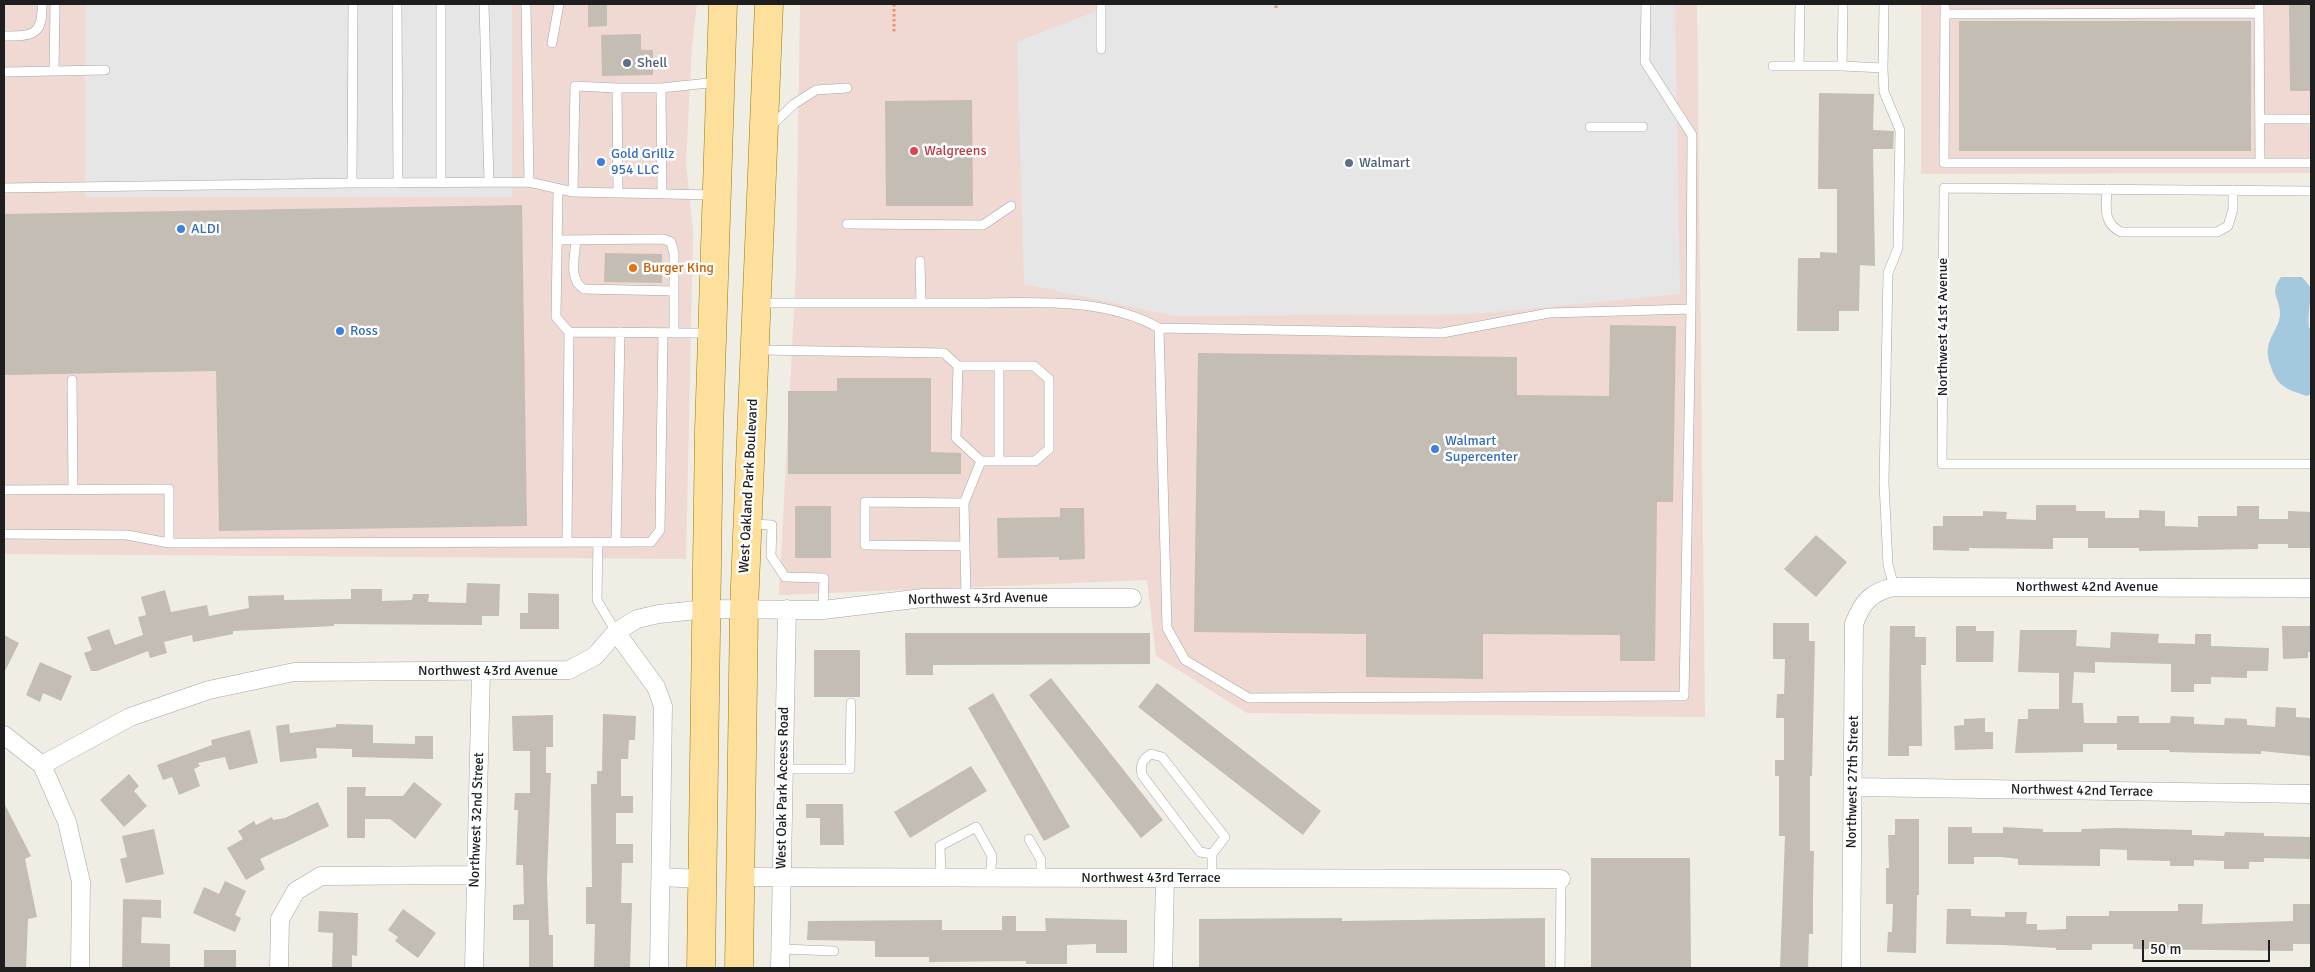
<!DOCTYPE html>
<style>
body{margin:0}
#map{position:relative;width:2315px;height:972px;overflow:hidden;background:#efede4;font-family:Signika,sans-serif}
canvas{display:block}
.frame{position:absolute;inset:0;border:5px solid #1e1e1e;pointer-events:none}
.scale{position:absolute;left:2142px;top:940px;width:128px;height:22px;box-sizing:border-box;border:2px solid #1e1e1e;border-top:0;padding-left:6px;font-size:15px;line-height:18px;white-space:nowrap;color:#1e1e1e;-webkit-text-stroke:4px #fff;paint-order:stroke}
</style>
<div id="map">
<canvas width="2315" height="972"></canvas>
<div class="frame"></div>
<div class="scale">50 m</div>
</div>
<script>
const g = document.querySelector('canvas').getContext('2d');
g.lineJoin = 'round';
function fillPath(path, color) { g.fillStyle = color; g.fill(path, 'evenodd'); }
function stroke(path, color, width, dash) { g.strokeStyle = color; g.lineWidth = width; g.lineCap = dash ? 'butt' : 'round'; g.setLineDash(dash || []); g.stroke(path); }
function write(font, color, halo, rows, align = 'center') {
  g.font = font + ' Signika,sans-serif'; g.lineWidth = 5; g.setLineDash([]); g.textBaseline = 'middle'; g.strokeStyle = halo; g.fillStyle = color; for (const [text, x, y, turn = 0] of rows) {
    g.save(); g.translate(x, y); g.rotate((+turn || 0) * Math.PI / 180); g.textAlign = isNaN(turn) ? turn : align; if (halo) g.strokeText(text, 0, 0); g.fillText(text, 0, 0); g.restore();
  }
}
const commercial = new Path2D(`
 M4,4H697L692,46L686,162L693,233L686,559L4,554Z
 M800,4H1697L1705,717L1247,713L1156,656L1147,580L779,595L796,273Z
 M1921,4H2311V173L1921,174Z`);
const parking = new Path2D(`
 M85,4H512V197H85Z
 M1114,4H1675L1680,294L1475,314L1174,316L1024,284L1017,42Z`);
const water = new Path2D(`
 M2281,277H2302L2311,288C2311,301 2307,317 2309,328L2311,329V394L2307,396C2289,390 2277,387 2271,367C2269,362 2267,354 2268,348C2269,336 2281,325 2280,312C2279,296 2269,293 2281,277Z`);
const building = new Path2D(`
 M588,4H607V26L588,27Z
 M2289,4H2311V91H2290Z
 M1959,21H2251V151H1959Z
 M641,34V50H653V75L602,76L601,35Z
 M1819,93L1874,94L1873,130L1894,131L1893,149H1873L1875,266L1860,265L1859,311H1839V331H1797L1798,258H1820V252L1837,253V189H1818Z
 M972,100L973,206H886L885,101Z
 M522,205L527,526L219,531L216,371L4,375V214Z
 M605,253L662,254V283L604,282Z
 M1610,325L1676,326L1673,502H1657L1655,661H1620V635L1483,634V679L1366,677V634L1194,632L1198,353L1517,357V395L1609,396Z
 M837,378H931V452L961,453V474H788V391H837Z
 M2036,505H2076V511H2105V518H2139V510L2165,511V526L2198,527V516H2237V506H2259V519H2288V511L2311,512V548H2288V544H2258V549L2139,551V548H2088V538H2053V549L1969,548V551L1933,550V526H1943V516H1983V511L2007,512L2006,519L2036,520Z
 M795,506H831V558H795Z
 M1060,508H1084L1085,559L1059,560V557L998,558L997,518L1060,517Z
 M1816,535L1847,562L1816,597L1784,569Z
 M467,583L500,584L499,616H482V625L334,624V626L233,631V634L193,642L192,635L164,642L167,653L150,658L148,651L97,671H91L84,653L92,650L87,637L109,629L115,645L143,635L138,617L146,615L141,597L165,590L171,612L207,605L209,616L249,608L248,596L284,595V600L351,599V589H382V601L412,600L413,594H429L428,602L466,603Z
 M528,593L559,594V629H520V613H528Z
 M1773,623H1809V641H1815L1812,776H1810V851H1814L1813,898V934H1809L1808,968H1780L1785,836H1779V776H1775V760H1784V718H1776L1777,694H1784L1785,659H1773Z
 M1890,626H1915V637H1926V665H1921L1922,746H1909V756H1888Z
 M1956,626H1976V631H1994L1993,662H1956Z
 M2282,626H2311V652H2308V658L2283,659Z
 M2020,630H2077L2076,646L2110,648L2111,632L2159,634L2158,643L2195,644V634H2211V646L2269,648L2268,671H2247V678L2211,677V684H2194V692H2171V664L2095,662V673L2074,672L2072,703H2083L2084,723H2117V716H2139V723H2170L2171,716L2194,717V724L2224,725L2225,718L2247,719V725L2275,727L2276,707L2296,708V717L2311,718V756L2261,751V754L2169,752L2170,750H2117V744H2083V752L2015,753L2018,719H2028V709H2059V673L2018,672Z
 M905,633H1150V664L933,665V675H906Z
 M4,635L19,643L4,673Z
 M814,650H860V697H814Z
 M40,662L72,676L61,701L43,693L40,702L26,695Z
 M1051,678L1163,820L1141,838L1029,695Z
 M1157,683L1321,811L1303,835L1138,707Z
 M993,693L1070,827L1044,841L968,708Z
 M603,714L636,716L635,740H629L628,759H621V796H633V813H616V844H633V863H622L621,903H632L630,968L594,967L595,924H586V887H592L591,784H597V771H602Z
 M553,715V747H546V773H551L547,879L549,935H553V968H529V920H513V905L524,904L523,865H516L518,810H514L515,793H530V751H513L512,716Z
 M1985,718V732H1993V749L1955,750L1954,726L1964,725V719Z
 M289,724L290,733L336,727V724L373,725V743L415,744V736H433V759L352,757V749L316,748L317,758L280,762L276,726Z
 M250,730L258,763L229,770L225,757L198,763L200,766L194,769L200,786L179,795L172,777L163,780L157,765L212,745L211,740Z
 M971,766L987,791L910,838L894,812Z
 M129,774L139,786L134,791L147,806L124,827L100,800Z
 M414,782L442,804L415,839L390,819H365V838H347V787H366L365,796H403Z
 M318,802L329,826L260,859L265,869L246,880L227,848L243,839L238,831L254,821L256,825L272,817L273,820L285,818Z
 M4,803L31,856L25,859L37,917L28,919L26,968L4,967Z
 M806,804H843L844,845H820V818H806Z
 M1895,819H1919V895H1917L1916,953L1887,952L1888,932H1892L1893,904H1886V868H1889L1888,835H1895Z
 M1948,827H1972V833H2003V827L2043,829V832H2081L2082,829L2117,828L2192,830V835L2224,836L2225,832L2264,833V836L2311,837V859L2264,858V862H2249V869H2224V861L2194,860V866H2170V861L2127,860V850L2100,849V866L2018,865V859L2002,857H1974V864H1948Z
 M154,829L164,874L126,883L120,859L127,857L122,836Z
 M1591,858H1690L1691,968H1591Z
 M225,881L246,891L235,915L241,918L235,932L193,913L204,887L219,894Z
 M123,899L161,900V918L142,917L141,943L170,944V968H122Z
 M2178,904H2203L2202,924L2293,921V904H2311V944H2293V951L2133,949V944H2092V950H2056V948L2004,945L1946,944L1947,909H1971V916L2005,917V912H2027L2026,924H2037V930L2066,929V916H2109V911H2178Z
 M403,909L436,933L418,958L395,941L398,937L388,930Z
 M319,911L358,913L357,956L352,955V968H332L333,933L318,932Z
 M1002,916H1016V931H1046L1045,918L1127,920V953H1096V944L1067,945V964H1026V961L929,962V957H875V941L807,940L808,921L942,920V930H1002Z
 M1342,918V921L1545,918V967H1199V919Z
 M204,950H236V968H204Z`);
const path = new Path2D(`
 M894,4V32
 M1276,8V4`);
const service = new Path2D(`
 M353,4L352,183L529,182L573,192L714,195
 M397,4L398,183
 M484,4L489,182
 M526,4L529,182
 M1646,4L1645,62L1692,135L1691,309L1684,696L1249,698L1185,660L1167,628L1159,328L1442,333L1549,313L1691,309
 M1945,4L1944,163H2311
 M2259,4L2260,163
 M1945,14L2259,13
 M4,36C32,36 43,36 42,4
 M552,43L559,4
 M1101,49V4
 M1773,66H1842L1843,4
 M1799,66L1800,4
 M1842,66L1883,68L1884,4
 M1883,68L1884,92L1900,130L1898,248L1888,273L1884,483L1888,565L1894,587
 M54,71L55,4
 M4,72L105,70
 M2260,119H2311
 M770,127L794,104L816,90L847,88
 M1590,127H1643
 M441,182V4
 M4,188L352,183
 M558,189L556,317L569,332L708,333
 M2107,189C2106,208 2103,223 2121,232H2217L2228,226L2233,209V190
 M2311,191L1944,188L1942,464H2311
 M573,192L575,86L617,88
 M618,193L617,88H661
 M662,194L661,88L718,82
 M847,224L983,225L1011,206
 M557,240L663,239L671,242L674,253V333
 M576,240C575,256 568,280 584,289L674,291
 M920,261L921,303
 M759,303C824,303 889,303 953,303C1021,304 1099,294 1159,328
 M759,350L944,353L958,366
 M999,366V461
 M72,380L73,490
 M4,490L169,489V543
 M964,503L981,461H1035L1049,449V379L1034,366H958L956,438L981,461
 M751,524L772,525L771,556L785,577L824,578L823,610
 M4,534L127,535L169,543L651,542L660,530L663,333
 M567,542L569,332
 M598,542L597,600L616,632
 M616,542L620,332
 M965,546L865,545V502L964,503L966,598
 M784,769H850L851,703
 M1029,839L1041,860V878
 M1212,854L1200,852L1142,775C1140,765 1142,760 1151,754L1162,757L1225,837L1212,854V879
 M941,878L940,846L976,827L992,856L990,878
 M781,949L834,951
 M1560,968L1561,879`);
const minor = new Path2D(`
 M616,632L656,687L663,706L659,968
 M4,735L42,765L130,717L209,690L294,672L569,670L595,656L616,632L637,619L659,614L706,609L823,610L923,598H1132
 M42,765L67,822L81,882L80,968
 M1853,787L2311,794
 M661,877L702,879
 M740,877L1561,879
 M279,968L280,919L296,891L321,876L475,875
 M474,968L481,671
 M780,968L787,609
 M1163,968L1165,878
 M1851,968L1854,624C1862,602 1871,592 1894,587L2311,588`);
const primary = new Path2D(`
 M701,968L709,430L723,4
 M739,968L744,609L769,4`);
const markers = [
 [627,63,5,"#5c6f8a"],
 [914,151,5,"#e0444e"],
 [601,162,5,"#3f7fe0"],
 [1349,163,5,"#5c6f8a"],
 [181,229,5,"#3f7fe0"],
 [633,268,5,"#e8710a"],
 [340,331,5,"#3f7fe0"],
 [1435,449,5,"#3f7fe0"]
];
const serviceNames = [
 ["Shell",637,63],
 ["Walmart",1359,163]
];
const healthNames = [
 ["Walgreens",924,151]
];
const shopNames = [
 ["Gold Grillz",611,154],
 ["954 LLC",611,170],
 ["ALDI",191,229],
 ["Ross",350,331],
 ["Walmart",1445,441],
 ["Supercenter",1445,457]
];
const foodNames = [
 ["Burger King",643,268]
];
const streetNames = [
 ["Northwest 41st Avenue",1943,327,-90],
 ["West Oakland Park Boulevard",749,486,-87],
 ["Northwest 42nd Avenue",2087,587],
 ["Northwest 43rd Avenue",978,599,-1],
 ["Northwest 43rd Avenue",488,671],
 ["Northwest 27th Street",1853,782,-89],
 ["West Oak Park Access Road",783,788,-89],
 ["Northwest 42nd Terrace",2082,791,1],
 ["Northwest 32nd Street",477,820,-88],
 ["Northwest 43rd Terrace",1151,878]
];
fillPath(commercial, '#f0d8d3');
fillPath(parking, '#e6e6e6');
fillPath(water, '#a4c8dd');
fillPath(building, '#c4bdb3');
stroke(service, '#a5a5a5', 10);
stroke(minor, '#a5a5a5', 19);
stroke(primary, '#987b00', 29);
stroke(path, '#fb8d6a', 3, [2.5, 2.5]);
stroke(service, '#fff', 9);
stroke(minor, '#fff', 18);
stroke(primary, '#fce09c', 28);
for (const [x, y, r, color] of markers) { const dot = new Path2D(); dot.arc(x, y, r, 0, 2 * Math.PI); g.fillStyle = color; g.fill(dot); stroke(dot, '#fff', 2); }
write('14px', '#4e5e75', '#fff', serviceNames, 'left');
write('14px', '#be3a42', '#fff', healthNames, 'left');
write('14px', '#366cbe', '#fff', shopNames, 'left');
write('14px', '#c56008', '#fff', foodNames, 'left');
write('14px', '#1e1e1e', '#fff', streetNames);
</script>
